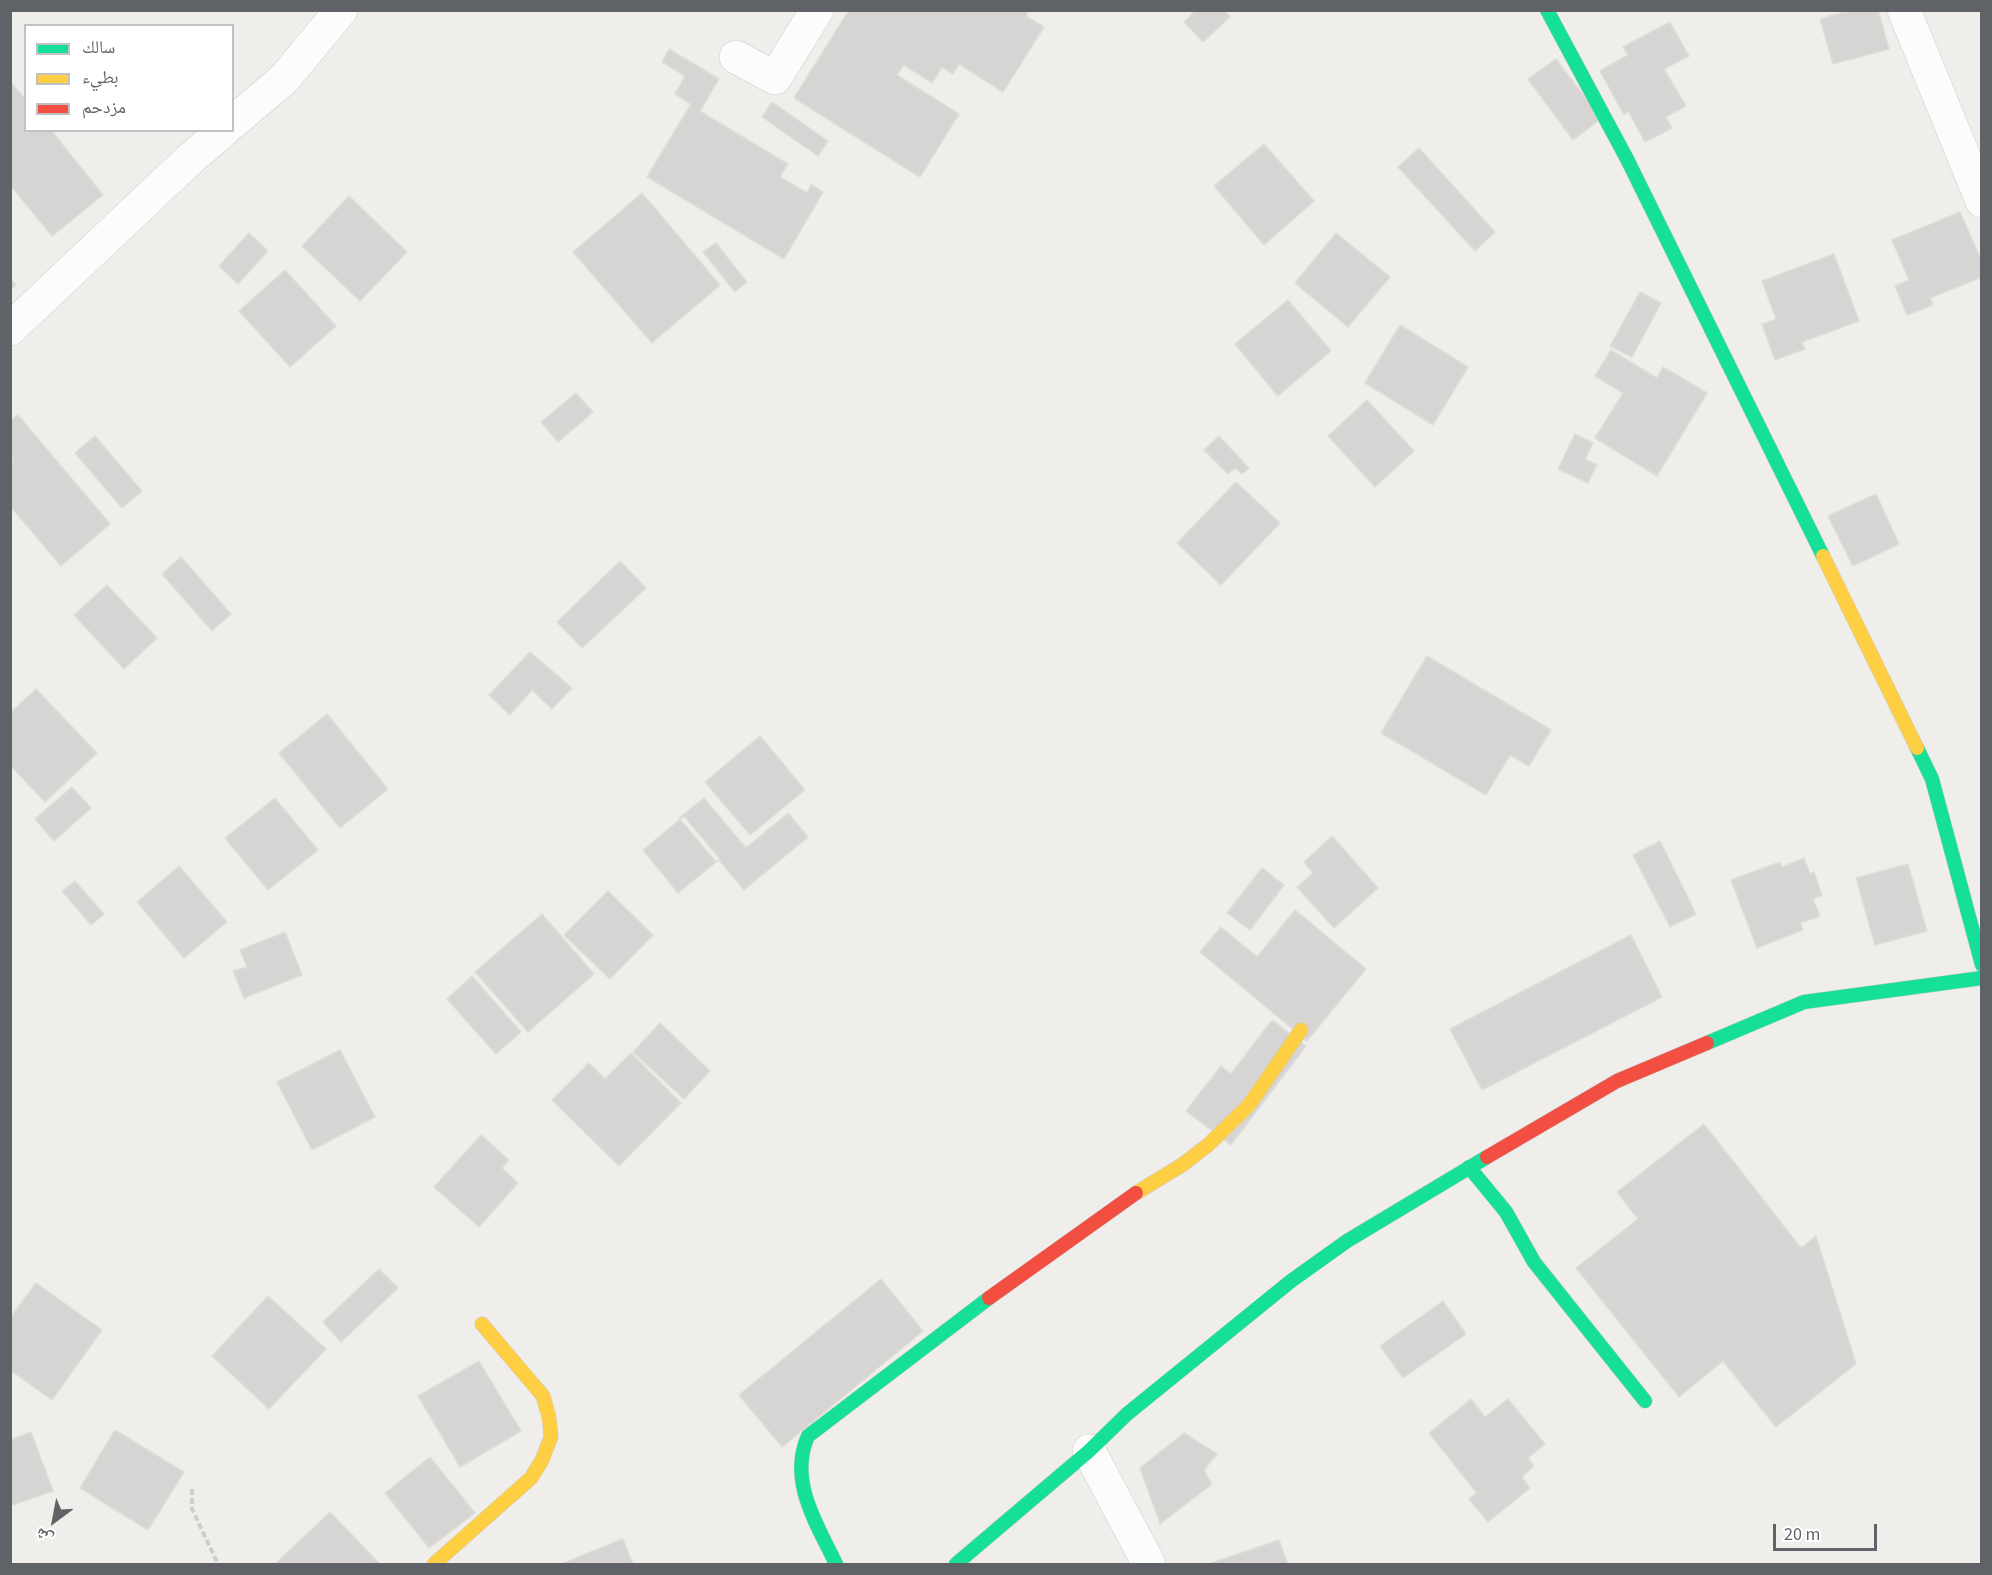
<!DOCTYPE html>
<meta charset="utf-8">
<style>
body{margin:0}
#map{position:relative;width:1992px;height:1575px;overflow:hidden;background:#efeeea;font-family:"Source Sans 3","Noto Naskh Arabic",sans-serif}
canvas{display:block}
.frame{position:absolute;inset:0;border:12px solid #5f6368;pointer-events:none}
.legend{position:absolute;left:24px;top:24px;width:210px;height:108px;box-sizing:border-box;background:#fff;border:2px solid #bfc1c3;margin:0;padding:8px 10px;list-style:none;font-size:18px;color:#5f6368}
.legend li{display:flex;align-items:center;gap:12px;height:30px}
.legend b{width:30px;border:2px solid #bfc1c3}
.north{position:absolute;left:24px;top:1491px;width:60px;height:60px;-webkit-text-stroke:4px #fff;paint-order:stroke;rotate:212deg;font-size:16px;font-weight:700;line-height:24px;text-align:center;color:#5f6368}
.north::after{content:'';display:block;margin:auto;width:21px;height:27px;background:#5f6368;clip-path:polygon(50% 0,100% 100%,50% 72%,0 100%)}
.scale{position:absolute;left:1773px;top:1524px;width:104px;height:27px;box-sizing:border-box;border:3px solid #5f6368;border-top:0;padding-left:8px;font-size:18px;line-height:21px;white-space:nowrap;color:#5f6368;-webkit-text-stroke:4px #fff;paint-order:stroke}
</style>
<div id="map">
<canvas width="1992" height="1575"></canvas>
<div class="frame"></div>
<ul class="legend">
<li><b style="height:8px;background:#16e098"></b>سالك</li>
<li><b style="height:8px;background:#ffcf43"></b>بطيء</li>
<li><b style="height:8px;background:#f24e42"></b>مزدحم</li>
</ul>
<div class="north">ش</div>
<div class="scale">20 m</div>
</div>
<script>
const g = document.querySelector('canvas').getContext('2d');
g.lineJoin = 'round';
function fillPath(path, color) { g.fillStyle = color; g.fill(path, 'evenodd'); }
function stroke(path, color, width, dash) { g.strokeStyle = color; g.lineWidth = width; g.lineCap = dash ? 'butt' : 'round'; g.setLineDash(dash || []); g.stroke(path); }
const building = new Path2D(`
 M849,10H1029L1026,16L1044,27L1003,92L959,64L953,74L942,67L932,83L904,65L897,75L959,114L920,177L794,98Z
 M1196,10H1225L1230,17L1203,42L1184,22Z
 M1851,10H1878L1889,49L1833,64L1820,19Z
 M1670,22L1689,56L1664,69L1686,106L1666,117L1672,128L1645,142L1628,111L1624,115L1600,71L1628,55L1623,47Z
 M669,49L719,79L700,111L788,164L780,177L807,193L811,184L823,192L784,259L647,177L691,104L675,94L685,76L662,62Z
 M1556,59L1601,119L1573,140L1528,79Z
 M10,81L26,100V130H51L103,195L52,236L10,185Z
 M772,102L828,141L818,156L762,117Z
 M1264,144L1314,201L1264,245L1214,186Z
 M1419,148L1495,232L1475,251L1398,167Z
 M642,193L720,285L652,343L573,252Z
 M349,196L407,252L360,301L302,246Z
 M1960,212L1982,262V277L1930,298L1933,305L1907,315L1895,286L1909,280L1892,240Z
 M249,233L268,251L238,284L219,266Z
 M1336,233L1390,277L1348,327L1295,283Z
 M716,243L747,282L735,292L703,252Z
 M1834,254L1859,321L1802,342L1805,349L1775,360L1762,324L1776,319L1762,281Z
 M285,270L336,326L290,367L239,311Z
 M10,278L16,285L10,290Z
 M1640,292L1661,303L1632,357L1610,346Z
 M1288,300L1331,351L1278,396L1235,344Z
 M1400,325L1468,367L1433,425L1365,383Z
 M1611,350L1657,378L1663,367L1707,393L1657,476L1595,438L1623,393L1595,376Z
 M576,393L593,412L558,442L541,422Z
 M1367,400L1414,451L1375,487L1328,436Z
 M18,415L110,524L61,566L10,506V461L14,459L10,455V421Z
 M1575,434L1593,443L1585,459L1597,465L1588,483L1558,469Z
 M95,436L142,491L122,508L75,453Z
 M1219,436L1249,468L1242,474L1235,468L1228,474L1204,450Z
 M1236,482L1280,523L1221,585L1177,543Z
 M1876,494L1899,544L1853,566L1828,516Z
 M181,557L231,614L212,631L162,574Z
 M620,561L646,588L582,648L557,622Z
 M107,585L157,638L124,669L74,615Z
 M530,652L572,688L552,709L532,690L510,715L489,695Z
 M1427,656L1551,730L1529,766L1510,755L1486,795L1381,733Z
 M36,689L97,753L45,802L10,765V713Z
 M327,714L388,789L340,828L279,753Z
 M760,736L805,790L750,835L705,782Z
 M72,787L91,808L54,841L35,819Z
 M275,798L318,850L268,890L225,838Z
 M704,798L746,848L788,813L808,837L744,890L719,860L716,862L679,818Z
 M684,816L720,859L678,893L643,850Z
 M1332,836L1378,888L1334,928L1297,887L1313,873L1304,862Z
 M1660,841L1696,914L1670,927L1633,855Z
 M1804,858L1810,874L1814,872L1822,895L1813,899L1820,916L1800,923L1803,930L1757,948L1731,880L1780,862L1782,867Z
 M1908,864L1927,931L1875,945L1856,878Z
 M179,866L227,922L184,958L137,902Z
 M1262,868L1284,885L1250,930L1227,913Z
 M75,881L104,914L91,925L62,891Z
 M608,891L653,935L610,979L564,935Z
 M1295,910L1366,969L1307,1041L1200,952L1221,927L1257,957Z
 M542,914L594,974L528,1032L475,972Z
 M285,932L302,975L244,998L233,971L247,967L240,950Z
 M1631,935L1662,997L1482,1090L1450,1029Z
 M472,976L521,1032L496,1054L447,999Z
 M1272,1020L1306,1046L1231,1145L1186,1111L1221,1066L1231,1074Z
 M660,1023L710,1071L684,1099L633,1052Z
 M340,1050L375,1117L312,1150L277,1082Z
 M631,1053L681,1103L619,1166L552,1100L589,1063L605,1079Z
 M1704,1124L1801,1248L1816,1236L1856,1364L1776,1427L1723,1361L1679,1397L1576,1268L1638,1219L1617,1192Z
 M481,1135L509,1160L502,1168L518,1183L479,1227L434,1187Z
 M379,1269L398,1288L341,1342L323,1322Z
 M881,1279L923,1331L782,1447L739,1395Z
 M36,1283L102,1330L52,1400L10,1370V1318Z
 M268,1296L326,1349L269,1409L212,1356Z
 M1443,1301L1466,1334L1403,1378L1380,1346Z
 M479,1361L521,1431L460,1467L418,1396Z
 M1471,1399L1485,1417L1508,1399L1545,1444L1528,1458L1534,1466L1522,1477L1530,1488L1488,1522L1469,1499L1477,1493L1429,1433Z
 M115,1430L184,1472L148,1530L80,1488Z
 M31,1432L53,1491L10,1506V1440Z
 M1184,1433L1217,1454L1204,1470L1212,1484L1160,1524L1140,1468Z
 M430,1457L475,1513L429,1548L385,1493Z
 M330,1512L380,1564H275Z
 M623,1539L633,1564H561Z
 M1279,1540L1288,1564H1208Z`);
const path = new Path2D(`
 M192,1489V1509L218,1564`);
const street = new Path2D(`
 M1904,10L1982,201
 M736,57L775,78L817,10
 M232,123L284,79L341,10
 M10,329L189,160L224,130
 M1089,1451L1149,1564`);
const fast = new Path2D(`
 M1547,10L1627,159L1823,556
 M1917,748L1932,779L1982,965
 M1707,1043L1804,1002L1982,978
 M1469,1167L1506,1212L1534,1262L1645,1401
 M836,1564C817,1524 788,1481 808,1436L989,1298
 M956,1564L1089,1451L1127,1414L1291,1281L1347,1241L1487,1157`);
const slow = new Path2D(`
 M1823,556L1917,748
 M1136,1193L1182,1165L1208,1145L1249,1105L1301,1030
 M434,1564L531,1478L542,1460L551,1437L549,1417L543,1396L482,1324`);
const jam = new Path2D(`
 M1487,1157L1617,1081L1707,1043
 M989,1298L1136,1193`);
fillPath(building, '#d6d5d3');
stroke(building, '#deddd9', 1.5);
stroke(street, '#cbcccc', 34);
stroke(fast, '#cacacb', 15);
stroke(slow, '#cacacb', 15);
stroke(jam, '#cacacb', 15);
stroke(path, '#cacfcc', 4, [6, 3]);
stroke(street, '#fdfcfc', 33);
stroke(fast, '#16e098', 14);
stroke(slow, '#ffcf43', 14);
stroke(jam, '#f24e42', 14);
</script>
